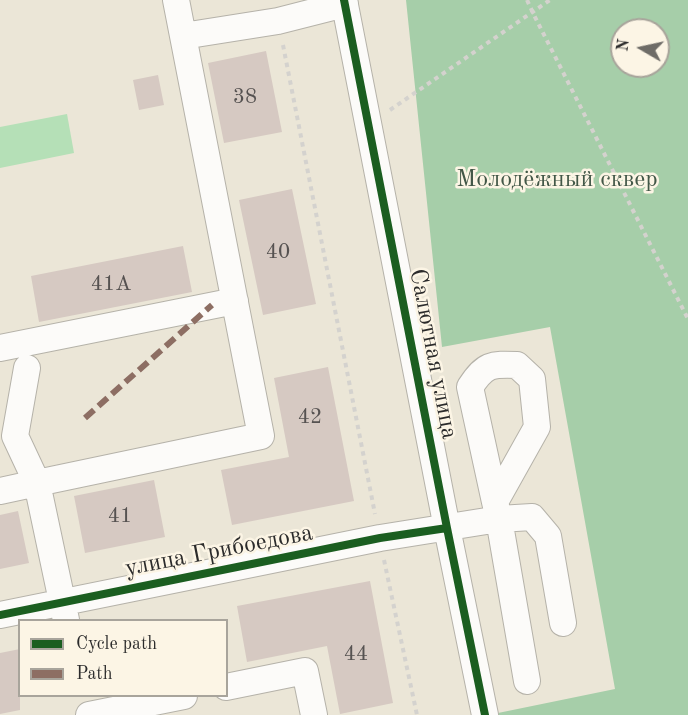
<!DOCTYPE html>
<meta charset="utf-8">
<style>
body{margin:0}
#map{position:relative;width:688px;height:715px;overflow:hidden;background:#ebe6d7;font-family:"Old Standard TT",serif}
canvas{display:block}
.legend{position:absolute;left:18px;top:619px;width:210px;height:78px;box-sizing:border-box;background:#fcf5e5;border:2px solid #a8a49b;margin:0;padding:8px 10px;list-style:none;font-size:18px;color:#2b2b2b}
.legend li{display:flex;align-items:center;gap:12px;height:30px}
.legend b{width:30px;border:2px solid #a8a49b}
.north{position:absolute;left:610px;top:18px;width:60px;height:60px;box-sizing:border-box;background:#fcf5e5;border:2px solid #a8a49b;border-radius:50%;rotate:279deg;font-size:16px;font-weight:700;line-height:24px;text-align:center;color:#2b2b2b}
.north::after{content:'';display:block;margin:auto;width:21px;height:27px;background:#6e6c67;clip-path:polygon(50% 0,100% 100%,50% 72%,0 100%)}
</style>
<div id="map">
<canvas width="688" height="715"></canvas>
<ul class="legend">
<li><b style="height:8px;background:#1b5e20"></b>Cycle path</li>
<li><b style="height:8px;background:#8d6e63"></b>Path</li>
</ul>
<div class="north">N</div>
</div>
<script>
const g = document.querySelector('canvas').getContext('2d');
g.lineJoin = 'round';
function fillPath(path, color) { g.fillStyle = color; g.fill(path, 'evenodd'); }
function stroke(path, color, width, dash) { g.strokeStyle = color; g.lineWidth = width; g.lineCap = dash ? 'butt' : 'round'; g.setLineDash(dash || []); g.stroke(path); }
function write(font, color, halo, rows, align = 'center') {
  g.font = font + ' "Old Standard TT",serif'; g.lineWidth = 5; g.setLineDash([]); g.textBaseline = 'middle'; g.strokeStyle = halo; g.fillStyle = color; for (const [text, x, y, turn = 0] of rows) {
    g.save(); g.translate(x, y); g.rotate((+turn || 0) * Math.PI / 180); g.textAlign = isNaN(turn) ? turn : align; if (halo) g.strokeText(text, 0, 0); g.fillText(text, 0, 0); g.restore();
  }
}
const green = new Path2D(`
 M67,114L74,153L0,168V127Z`);
const forest = new Path2D(`
 M406,0H688V715H499L498,713L615,689L550,327L442,347ZM622,30H658V66H622Z`);
const building = new Path2D(`
 M266,51L282,132L224,143L208,63Z
 M158,75L164,105L139,110L133,80Z
 M292,189L316,304L263,315L239,200Z
 M183,246L192,292L39,322L31,276Z
 M328,367L354,501L232,525L221,470L289,457L274,378Z
 M154,480L165,537L85,553L74,496Z
 M18,511L29,563L0,569V515Z
 M370,581L393,703L340,714L327,646L247,662L237,606Z
 M20,649V710L0,714V653Z`);
const path = new Path2D(`
 M527,0L533,13L688,319
 M283,45L375,514
 M390,110L550,0
 M384,560L417,715`);
const minor = new Path2D(`
 M344,0L447,528L485,715
 M183,36L278,21L345,4
 M0,348L235,301
 M0,491L37,483L15,436L27,368
 M495,502L537,427L532,379L517,365C491,364 485,364 470,387L495,502L499,519L527,681
 M0,615L380,538L499,519L532,517L548,536L563,623
 M66,620L37,483L261,436L176,0
 M226,687L305,671L314,715
 M89,715L184,696`);
const quiet = new Path2D(`
 M85,418L212,305`);
const cycleway = new Path2D(`
 M344,0L447,528L485,715
 M0,615L380,538L447,528`);
const numberNames = [
 ["38",245,97],
 ["40",278,252],
 ["41А",111,284],
 ["42",310,417],
 ["41",120,516],
 ["44",356,654]
];
const parkNames = [
 ["Молодёжный сквер",557,180]
];
const streetNames = [
 ["Салютная улица",433,354,79],
 ["улица Грибоедова",219,551,-11]
];
fillPath(green, '#b5e0b7');
fillPath(forest, '#a6cea9');
fillPath(building, '#d6c9c2');
stroke(minor, '#b5b2a9', 28);
stroke(path, '#d4d2ce', 4, [4.5, 4.5]);
stroke(minor, '#fcfbf9', 26);
stroke(quiet, '#8d6e63', 6, [12, 6]);
stroke(cycleway, '#1b5e20', 8);
write('21px', '#565251', null, numberNames);
write('24px', '#425747', '#fcf5e5', parkNames);
write('24px', '#2b2b2b', '#fcf5e5', streetNames);
</script>
